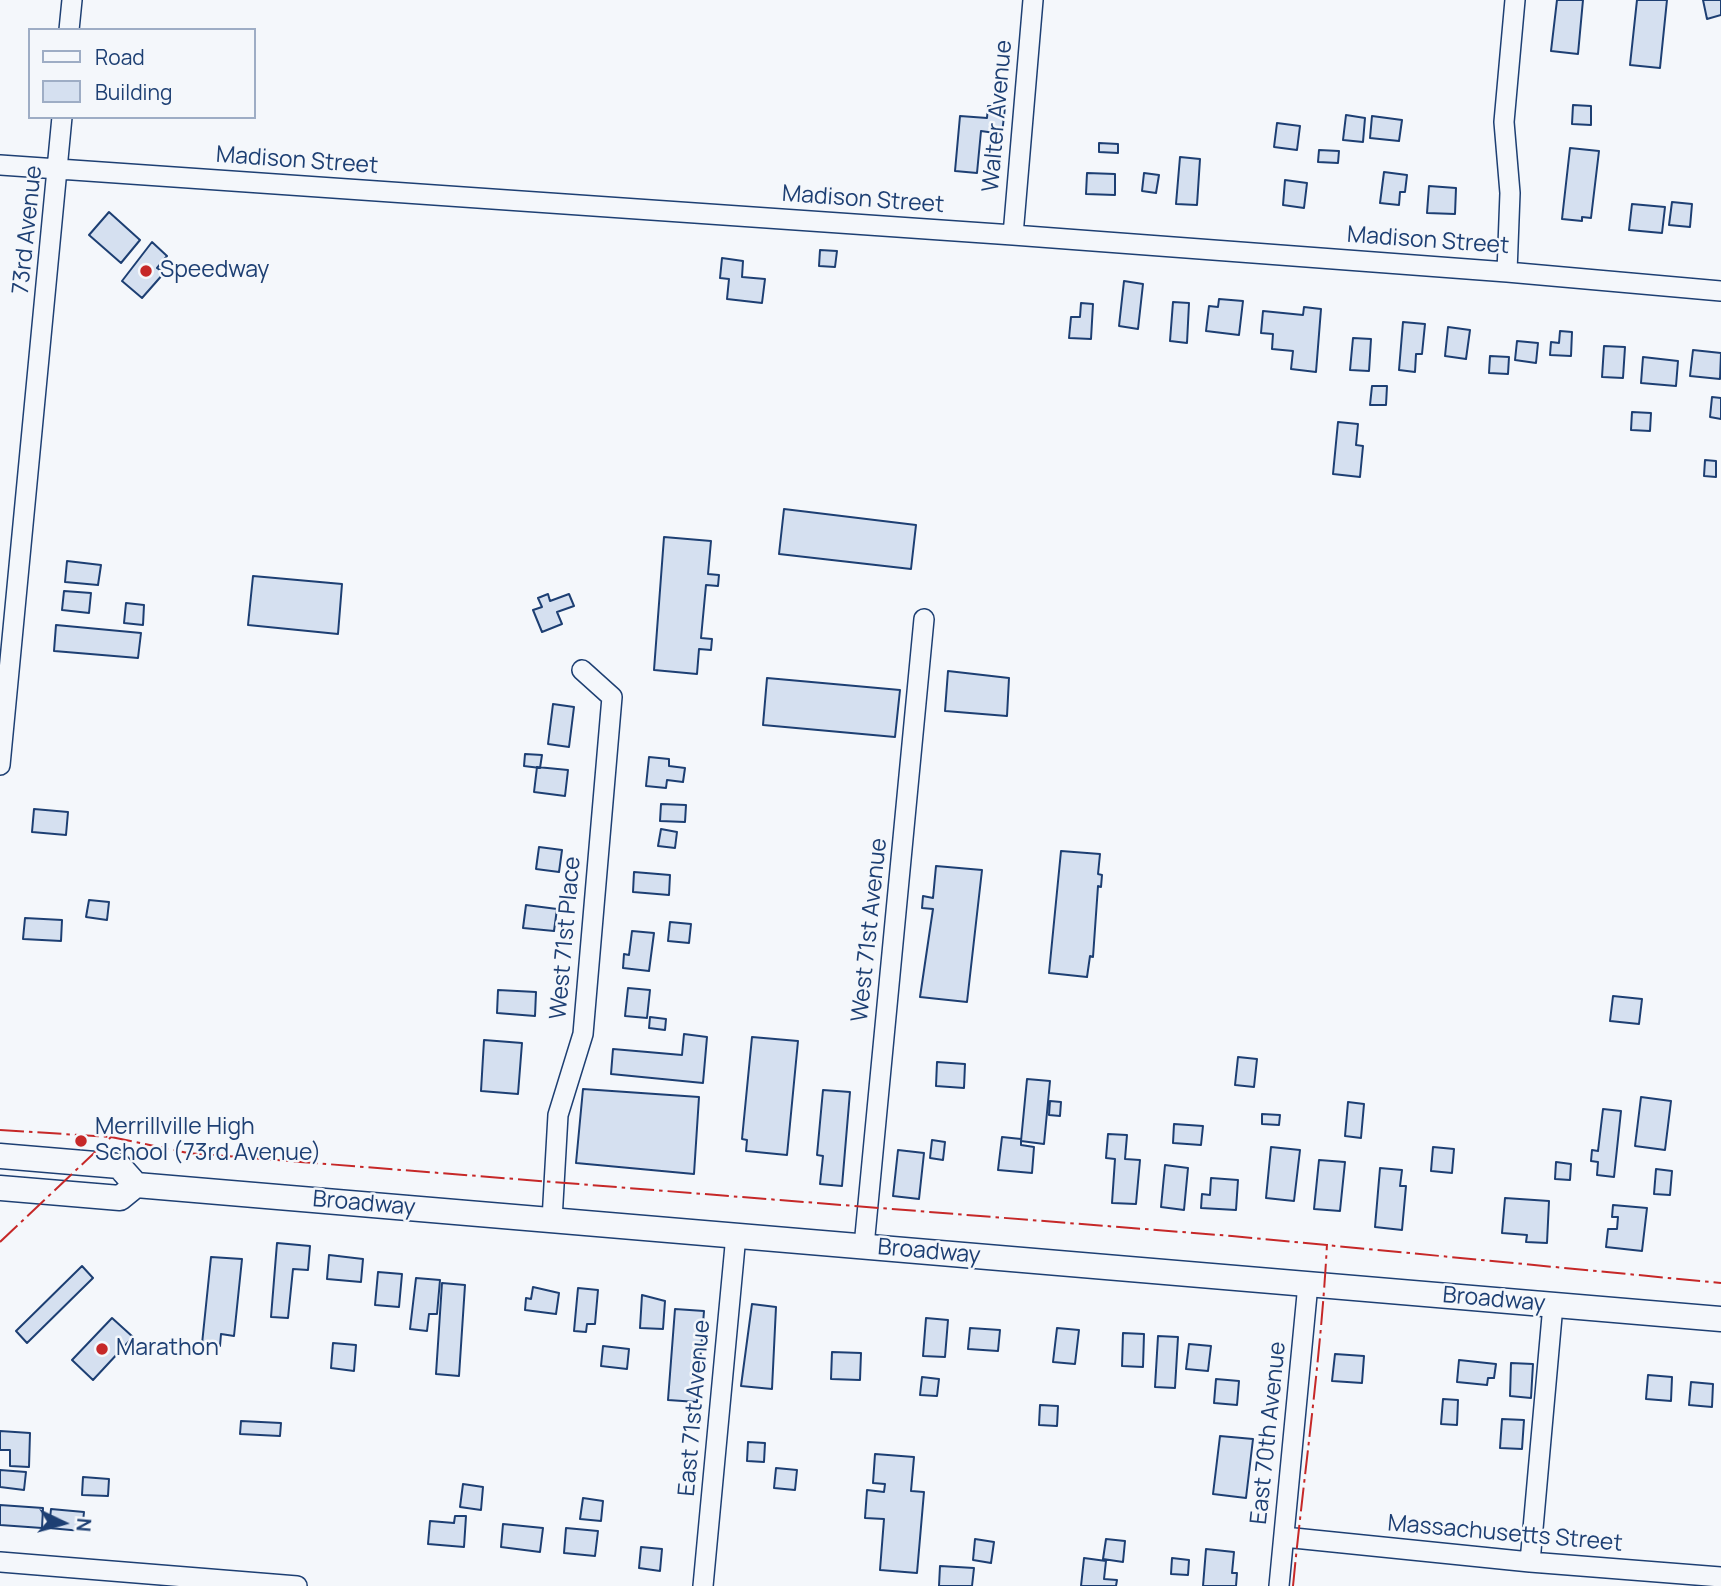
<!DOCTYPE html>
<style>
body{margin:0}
#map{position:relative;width:1721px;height:1586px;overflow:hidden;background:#f4f7fb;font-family:Manrope,sans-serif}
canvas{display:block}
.legend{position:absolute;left:28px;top:28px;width:228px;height:91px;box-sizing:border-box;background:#f4f7fb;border:2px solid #9eadc5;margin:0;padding:9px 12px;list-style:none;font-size:21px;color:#1d3f73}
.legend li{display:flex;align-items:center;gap:14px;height:35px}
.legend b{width:35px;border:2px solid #9eadc5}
.north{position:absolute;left:28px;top:1488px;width:70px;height:70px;-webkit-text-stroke:5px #f4f7fb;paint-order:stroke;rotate:95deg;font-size:19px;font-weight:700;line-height:28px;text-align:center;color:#1d3f73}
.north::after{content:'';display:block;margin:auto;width:24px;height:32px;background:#1d3f73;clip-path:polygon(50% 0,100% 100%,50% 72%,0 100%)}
</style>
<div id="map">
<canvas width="1721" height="1586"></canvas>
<ul class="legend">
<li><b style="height:9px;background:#f4f7fb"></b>Road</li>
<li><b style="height:19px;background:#d5e0f0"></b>Building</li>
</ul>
<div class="north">N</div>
</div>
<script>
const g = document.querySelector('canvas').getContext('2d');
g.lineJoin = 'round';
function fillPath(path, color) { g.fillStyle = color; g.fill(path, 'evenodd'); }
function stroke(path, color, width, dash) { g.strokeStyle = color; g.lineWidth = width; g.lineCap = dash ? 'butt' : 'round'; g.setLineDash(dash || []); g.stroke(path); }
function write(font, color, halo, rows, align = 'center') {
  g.font = font + ' Manrope,sans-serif'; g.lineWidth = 5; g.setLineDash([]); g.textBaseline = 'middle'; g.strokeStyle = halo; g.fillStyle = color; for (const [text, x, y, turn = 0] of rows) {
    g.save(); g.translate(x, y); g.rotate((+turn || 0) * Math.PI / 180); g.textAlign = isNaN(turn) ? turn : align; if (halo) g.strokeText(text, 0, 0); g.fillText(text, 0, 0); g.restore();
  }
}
const building = new Path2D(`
 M1557,0H1583L1578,54L1551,51Z
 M1637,0H1667L1660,68L1630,65Z
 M1703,0H1721V15L1707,19Z
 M1573,105L1591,106V125L1572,124Z
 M988,106L1005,107L1002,134L981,131L977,173L955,171L960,116L987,118Z
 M1346,115L1365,118L1363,142L1343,140Z
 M1372,116L1402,120L1399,141L1370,138Z
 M1277,123L1300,126L1297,150L1274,147Z
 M1099,143L1118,144V153L1099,152Z
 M1570,148L1599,151L1591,218L1582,217V221L1562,219Z
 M1319,150L1339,151L1338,163L1318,162Z
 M1180,157L1200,159L1197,205L1176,204Z
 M1384,172L1407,175L1405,192H1400L1399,205L1380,203Z
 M1087,173L1115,174V195L1086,194Z
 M1144,173L1159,175L1156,193L1142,191Z
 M1285,180L1307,183L1304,208L1283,205Z
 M1429,186L1456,188L1455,214L1427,213Z
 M1672,202L1692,204L1690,227L1669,225Z
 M1632,204L1665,207L1662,233L1629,230Z
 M109,212L140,240L121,263L89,235Z
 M152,242L167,256L157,268L164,273L142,298L122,281Z
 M820,250L837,251L835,267L819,266Z
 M722,258L743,261L742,277L765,279L762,303L727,299L729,279L720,278Z
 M1124,281L1143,284L1138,329L1119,326Z
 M1219,299L1243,301L1239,335L1206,331L1209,306L1218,307Z
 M1173,302L1189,303L1187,343L1170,341Z
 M1081,303L1093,304L1091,339L1069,338L1071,317H1080Z
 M1304,307L1321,309L1316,372L1291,369L1293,351L1272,349L1273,334L1261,333L1263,311L1303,315Z
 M1403,322L1425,324L1422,354H1416L1415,372L1399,370Z
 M1448,327L1470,330L1466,359L1445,356Z
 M1560,331L1572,332L1571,356L1550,355L1551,342L1559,343Z
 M1353,338L1371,339L1369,371L1350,370Z
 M1517,341L1538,343L1536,363L1515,360Z
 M1604,346L1625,347L1623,378L1602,377Z
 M1693,350L1721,353L1720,379L1690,376Z
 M1490,356L1509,357L1508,374L1489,373Z
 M1643,357L1678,361L1676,386L1641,383Z
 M1372,386H1387L1386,405H1370Z
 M1712,397L1721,398V419L1710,417Z
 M1632,412L1651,413L1650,431L1631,430Z
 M1338,422L1358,424L1356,445L1363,446L1360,477L1333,474Z
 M1705,460L1716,461V477L1704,476Z
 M784,509L916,525L911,569L779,554Z
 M664,537L711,541L708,574L719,575L718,586L706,585L701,638L712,639L711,650L699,649L697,674L654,670Z
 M67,561L101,565L98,585L65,582Z
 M253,576L342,584L338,634L248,625Z
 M64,591L91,593L89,613L62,610Z
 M548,594L550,601L569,594L574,606L557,612L562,624L542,632L533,610L542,607L538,598Z
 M126,603L144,605L143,625L124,623Z
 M56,625L141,633L138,658L54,651Z
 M948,671L1009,678L1007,716L945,711Z
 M767,678L900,690L895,737L763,725Z
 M553,704L574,707L569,747L548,744Z
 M525,754L542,755L540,768L524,766Z
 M649,757L669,759V766L685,768L683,782L667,780L666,788L646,786Z
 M537,767L568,770L565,796L534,792Z
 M661,804L686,805L685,822L660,821Z
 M34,809L68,812L66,835L32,832Z
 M661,829L677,832L675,848L658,846Z
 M539,847L562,850L559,872L536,869Z
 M1061,851L1100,854L1098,874L1102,875L1101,887L1098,886L1093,957L1090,956L1087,977L1049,973Z
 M936,866L982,870L967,1002L920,997L933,909L922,908L923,896L933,898Z
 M634,872L670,875L669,895L633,892Z
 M89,900L109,902L107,920L86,917Z
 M526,905L557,909L554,931L523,928Z
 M25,918L62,920L61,941L23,939Z
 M670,922L691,924L689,943L668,941Z
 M632,931L654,933L649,971L623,968L624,954L629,955Z
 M628,988L650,990L647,1018L625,1016Z
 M498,990L536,992L535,1016L497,1013Z
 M1613,996L1642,999L1639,1024L1610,1021Z
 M650,1017L666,1019L665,1030L649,1028Z
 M684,1034L707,1037L703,1083L611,1074L613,1049L682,1055Z
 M752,1037L798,1041L787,1155L746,1151L747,1140L742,1139Z
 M484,1040L522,1043L518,1094L481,1091Z
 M1238,1057L1257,1059L1254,1087L1235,1085Z
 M937,1062L965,1064L964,1088L936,1086Z
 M1027,1079L1050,1081L1044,1144L1021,1141Z
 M583,1089L699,1097L694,1174L576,1163Z
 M823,1090L850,1092L842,1186L820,1184L823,1156L817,1155Z
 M1641,1097L1671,1101L1665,1150L1635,1146Z
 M1050,1101L1061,1102L1060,1116L1049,1115Z
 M1348,1102L1364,1104L1361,1138L1345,1136Z
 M1603,1109L1621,1111L1614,1177L1597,1175L1598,1162L1591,1161L1592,1150L1598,1151Z
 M1262,1114L1280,1115L1279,1125L1262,1124Z
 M1174,1124L1203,1126L1201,1145L1173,1143Z
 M1108,1134L1127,1135L1125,1159L1140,1160L1136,1204L1112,1203L1115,1159L1106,1158Z
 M1002,1137L1021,1139V1145L1034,1147L1032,1173L998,1170Z
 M932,1140L945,1142L943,1160L930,1158Z
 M1271,1147L1300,1150L1294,1201L1266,1198Z
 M1433,1147L1454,1149L1452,1173L1431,1171Z
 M898,1150L924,1153L919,1199L893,1196Z
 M1319,1160L1345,1162L1340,1211L1314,1209Z
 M1556,1162L1571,1164L1570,1180L1555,1179Z
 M1165,1165L1188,1168L1184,1210L1161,1207Z
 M1380,1168L1402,1170L1400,1186H1406L1402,1230L1375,1227Z
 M1656,1169L1672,1171L1670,1195L1654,1194Z
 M1211,1178L1238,1180L1236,1210L1201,1208L1202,1194L1210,1195Z
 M1505,1198L1549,1201L1547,1243L1526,1242L1527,1235L1502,1233Z
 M1613,1205L1647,1208L1642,1251L1606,1247L1608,1229H1617L1618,1217H1612Z
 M277,1243L310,1246L308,1270L293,1269L288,1318L271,1317Z
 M329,1255L363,1259L361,1282L327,1279Z
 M211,1257L242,1259L234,1336L221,1334L220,1346L202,1344Z
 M82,1266L93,1278L27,1343L16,1331Z
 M378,1272L402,1274L399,1307L375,1305Z
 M416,1278L440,1280L437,1314H429L427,1331L410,1329Z
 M442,1283L465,1285L459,1376L436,1374Z
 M533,1287L559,1293L556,1314L525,1310L526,1298L531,1299Z
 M578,1288L598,1290L595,1324H587L586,1332L574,1331Z
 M642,1295L665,1301L663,1329L640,1328Z
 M752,1304L776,1307L772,1389L741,1386Z
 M675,1309L704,1311L697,1402L668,1400Z
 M112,1318L133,1337L93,1380L72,1360Z
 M926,1318L948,1320L945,1357L923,1356Z
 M970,1328L1000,1330L998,1351L968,1349Z
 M1057,1328L1079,1330L1075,1364L1053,1362Z
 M1123,1333L1144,1334L1143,1367L1122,1366Z
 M1158,1336L1178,1337L1175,1388L1155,1387Z
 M333,1343L356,1345L354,1371L331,1368Z
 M1189,1344L1211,1346L1208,1371L1186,1369Z
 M603,1346L629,1349L627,1369L601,1366Z
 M832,1352L861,1353L860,1380L831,1379Z
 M1335,1354L1364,1356L1362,1383L1332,1381Z
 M1459,1360L1496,1364L1494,1378H1488L1487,1385L1457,1382Z
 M1511,1363L1533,1364L1531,1398L1510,1396Z
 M1648,1375L1672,1377L1671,1401L1646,1399Z
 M922,1377L939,1379L937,1396L920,1395Z
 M1216,1379L1239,1381L1237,1405L1214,1403Z
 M1691,1382L1713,1384L1712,1407L1689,1405Z
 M1443,1399L1458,1400L1457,1425L1441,1424Z
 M1040,1405L1058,1406L1057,1426L1039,1425Z
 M1502,1419L1524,1420L1522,1449L1500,1448Z
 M241,1421L281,1423L280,1436L240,1434Z
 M0,1431L30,1433L29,1467L10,1466V1450H0Z
 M1220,1436L1253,1439L1246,1498L1213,1494Z
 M748,1442L765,1443L764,1462L747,1461Z
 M875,1454L914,1457L911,1491L924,1492L917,1573L880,1570L884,1519L865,1518L867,1490L884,1492L885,1484L873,1483Z
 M776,1468L797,1470L795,1490L774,1488Z
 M0,1470L26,1472L24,1490L0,1487Z
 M83,1477L109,1479L108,1496L82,1495Z
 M463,1484L483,1487L481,1510L460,1507Z
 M583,1498L603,1501L601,1521L580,1519Z
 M0,1505L43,1508L42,1528L0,1525Z
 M51,1509L84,1512L82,1531L49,1528Z
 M455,1516H466L464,1547L428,1544L430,1521L454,1523Z
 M503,1524L543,1528L540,1552L501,1547Z
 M566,1528L598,1531L595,1556L564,1553Z
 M975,1539L994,1542L991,1563L973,1560Z
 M1106,1539L1125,1541L1123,1562L1103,1559Z
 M641,1547L662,1549L660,1571L639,1568Z
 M1206,1549L1234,1552L1232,1573H1237L1236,1586H1203Z
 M1084,1558L1106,1561L1104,1579L1117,1580L1116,1586H1081Z
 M1172,1558L1189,1560L1188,1575L1171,1574Z
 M940,1566L974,1568L972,1586H939Z`);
const minor = new Path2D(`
 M69,30L72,0
 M0,165L1013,235L1507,272L1721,291
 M1013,235L1033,0
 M1507,272L1510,193L1504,122L1515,0
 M0,765L62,117
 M552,1220L558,1115L583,1034L612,697L582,670
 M864,1246L924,619
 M1284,1537L1530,1562L1721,1577
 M0,1562L297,1586
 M1530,1562L1553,1305
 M703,1586L736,1235
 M1279,1586L1308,1284`);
const major = new Path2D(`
 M0,1156L119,1166L136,1185
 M0,1188L120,1198L136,1185L1721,1319`);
const power = new Path2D(`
 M0,1130L111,1137
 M0,1242L111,1137L188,1153L1232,1236L1721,1283
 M1293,1586C1304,1472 1321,1359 1327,1244`);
const markers = [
 [146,271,7,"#c62828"],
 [81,1141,7,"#c62828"],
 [102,1349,7,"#c62828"]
];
const streetNames = [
 ["Walter Avenue",998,116,-85],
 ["Madison Street",297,161,4],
 ["Madison Street",863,200,4],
 ["73rd Avenue",28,230,-84],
 ["Madison Street",1428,241,4],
 ["West 71st Avenue",870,930,-84],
 ["West 71st Place",566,938,-85],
 ["Broadway",364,1204,5],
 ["Broadway",929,1252,5],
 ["Broadway",1494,1300,5],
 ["East 71st Avenue",695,1408,-85],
 ["East 70th Avenue",1269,1433,-84],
 ["Massachusetts Street",1505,1534,5]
];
const poiNames = [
 ["Speedway",160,271],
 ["Merrillville High",95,1128],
 ["School (73rd Avenue)",95,1154],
 ["Marathon",116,1349]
];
fillPath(building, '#d5e0f0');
stroke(building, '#1d3f73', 2);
stroke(minor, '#1d3f73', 22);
stroke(major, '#1d3f73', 27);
stroke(minor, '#f4f7fb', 19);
stroke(major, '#f4f7fb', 24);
stroke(power, '#c62828', 2, [24, 5, 3.5, 5]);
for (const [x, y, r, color] of markers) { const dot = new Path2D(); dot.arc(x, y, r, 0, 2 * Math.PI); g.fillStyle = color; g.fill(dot); stroke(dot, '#f4f7fb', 2.5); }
write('23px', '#1d3f73', '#f4f7fb', streetNames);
write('23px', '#1d3f73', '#f4f7fb', poiNames, 'left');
</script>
